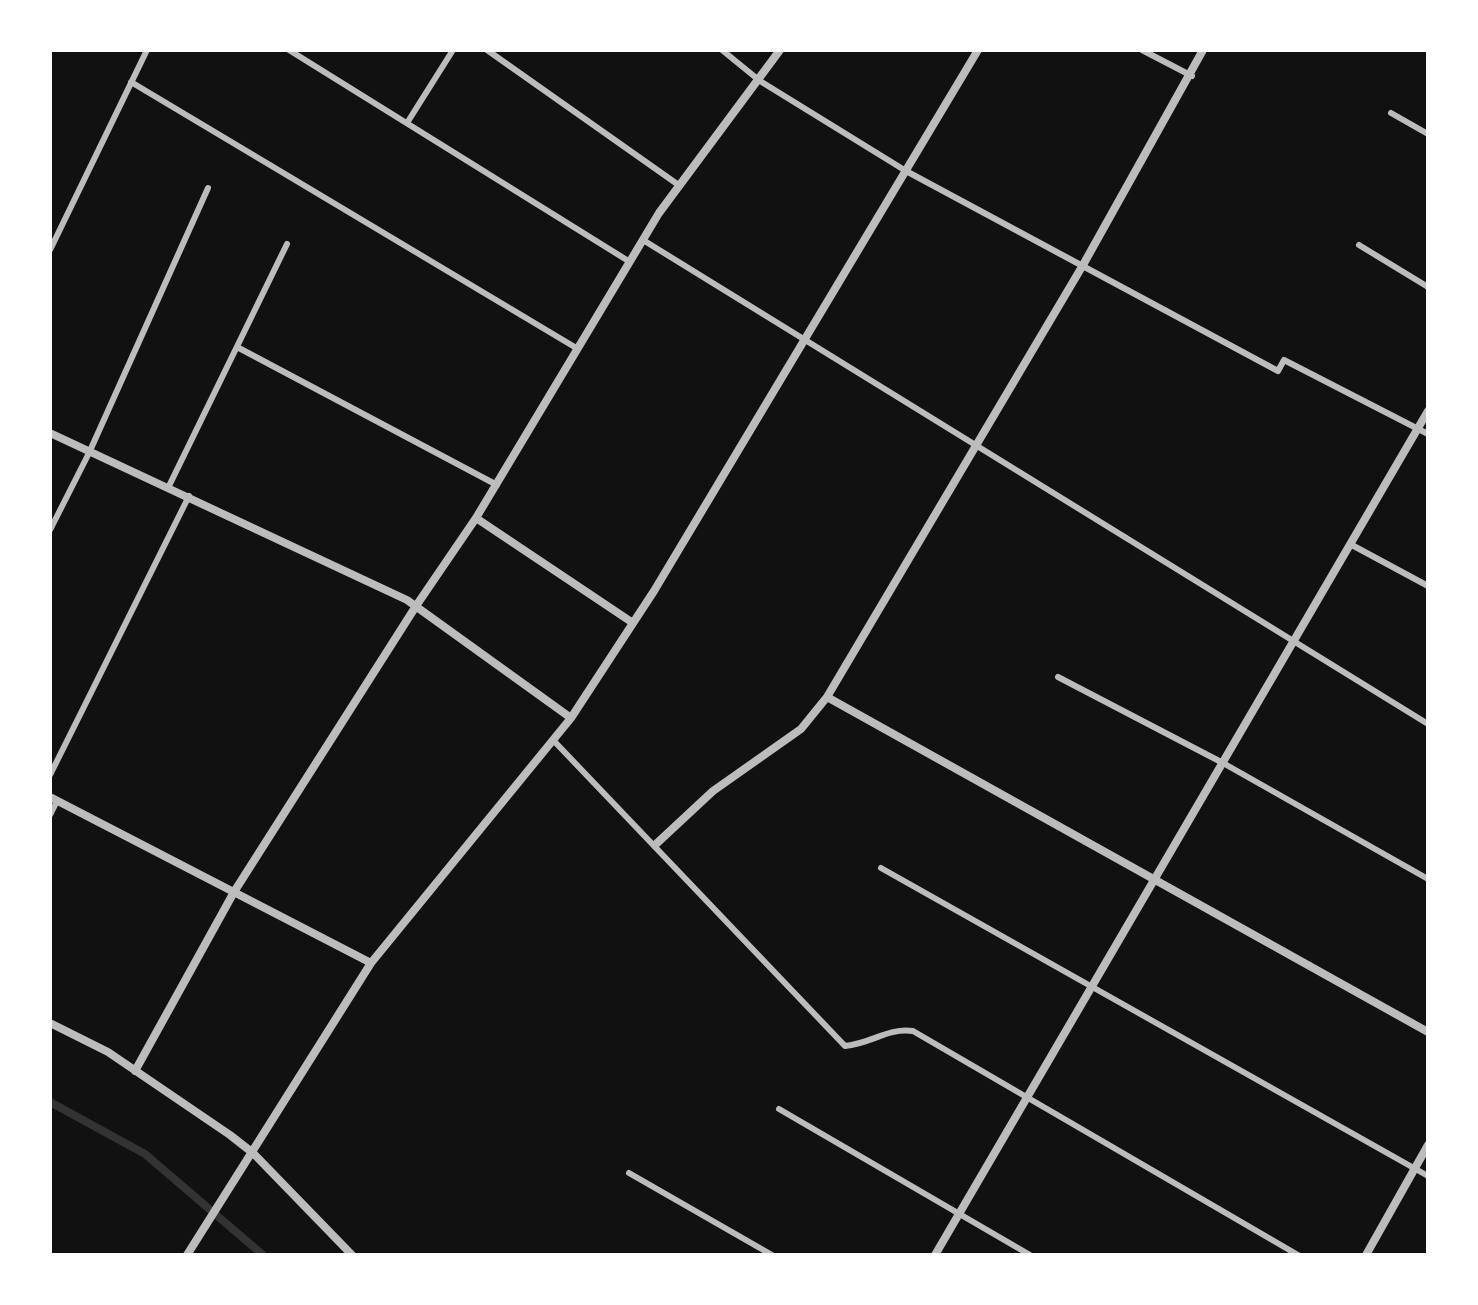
<!DOCTYPE html>
<style>
body{margin:0}
#map{position:relative;width:1478px;height:1305px;overflow:hidden;background:#111;font-family:Manrope,sans-serif}
canvas{display:block}
.frame{position:absolute;inset:0;border:52px solid #fff;pointer-events:none}
</style>
<div id="map">
<canvas width="1478" height="1305"></canvas>
<div class="frame"></div>
</div>
<script>
const g = document.querySelector('canvas').getContext('2d');
g.lineJoin = 'round';
function stroke(path, color, width, dash) { g.strokeStyle = color; g.lineWidth = width; g.lineCap = dash ? 'butt' : 'round'; g.setLineDash(dash || []); g.stroke(path); }
const stream = new Path2D(`
 M50,1102L145,1154L263,1255`);
const service = new Path2D(`
 M289,50L630,262
 M487,50L680,186
 M722,50L760,81L906,171L1278,371L1284,360L1428,434
 M1142,50L1192,76
 M131,82L578,349
 M1391,113L1428,134
 M407,123L453,50
 M643,240L1428,724
 M1359,245L1428,287
 M50,250L147,50
 M237,347L497,485
 M169,486L287,244
 M50,530L89,453L208,188
 M1350,544L1428,586
 M1058,677L1223,763L1428,879
 M553,740L845,1046C873,1043 886,1028 913,1031L1298,1255
 M50,775L189,496
 M50,815L57,801
 M881,868L1428,1176
 M779,1109L1030,1255
 M629,1173L772,1255`);
const minor = new Path2D(`
 M50,433L407,600L571,718
 M476,518L633,623
 M827,697L1428,1032
 M50,797L371,963
 M655,845L713,791L801,729L827,697L1083,265L1203,50
 M50,1023L108,1052L230,1135L253,1153L352,1255
 M135,1071L234,892L416,606L476,518L659,213L780,50
 M187,1255L371,963L571,718L654,591L978,50
 M935,1255L1428,411
 M1366,1255L1428,1145`);
stroke(stream, '#333', 8);
stroke(service, '#bcbcbc', 6);
stroke(minor, '#bcbcbc', 8);
</script>
